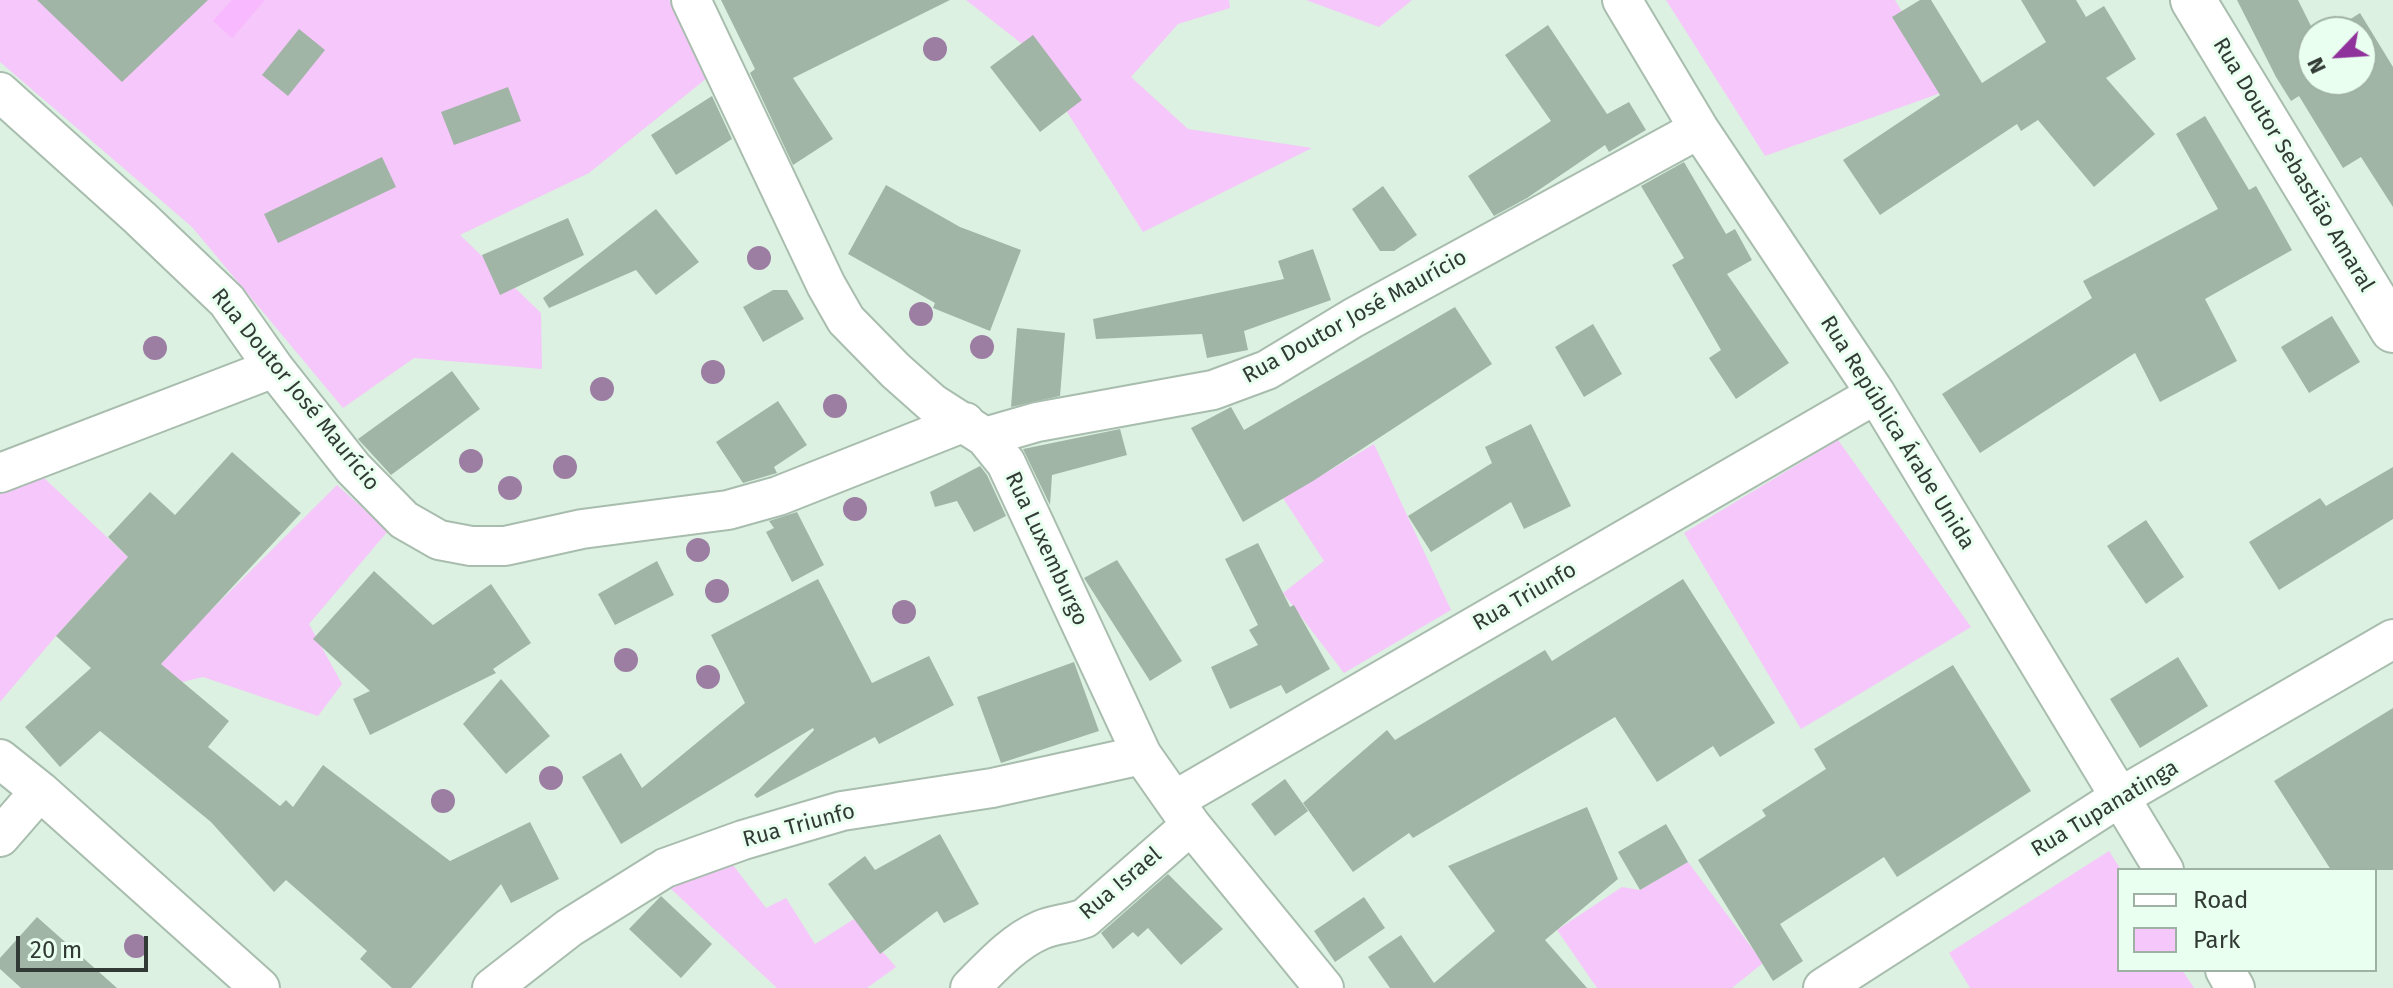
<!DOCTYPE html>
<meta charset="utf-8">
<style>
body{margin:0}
#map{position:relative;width:2393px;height:988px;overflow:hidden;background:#dcf1e1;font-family:"Fira Sans",sans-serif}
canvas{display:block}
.legend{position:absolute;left:2117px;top:868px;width:260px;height:104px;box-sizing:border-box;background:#e9ffef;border:2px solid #9fb0a4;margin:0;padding:10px 14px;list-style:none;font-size:24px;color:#313a34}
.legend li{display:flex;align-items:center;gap:16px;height:40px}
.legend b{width:40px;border:2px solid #9fb0a4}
.north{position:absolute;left:2297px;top:16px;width:80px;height:80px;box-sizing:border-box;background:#e9ffef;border:2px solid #9fb0a4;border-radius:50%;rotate:245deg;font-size:22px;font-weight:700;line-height:32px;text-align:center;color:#313a34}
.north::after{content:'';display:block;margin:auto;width:28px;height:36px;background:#90329b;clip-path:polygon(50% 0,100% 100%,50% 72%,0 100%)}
.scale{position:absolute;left:16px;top:936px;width:132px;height:36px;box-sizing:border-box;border:4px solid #313a34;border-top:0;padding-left:10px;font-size:24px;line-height:28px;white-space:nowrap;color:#313a34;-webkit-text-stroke:6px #e9ffef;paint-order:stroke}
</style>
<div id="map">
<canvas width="2393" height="988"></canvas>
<ul class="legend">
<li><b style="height:10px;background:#fff"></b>Road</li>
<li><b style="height:22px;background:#f6c7fa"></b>Park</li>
</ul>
<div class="north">N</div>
<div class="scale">20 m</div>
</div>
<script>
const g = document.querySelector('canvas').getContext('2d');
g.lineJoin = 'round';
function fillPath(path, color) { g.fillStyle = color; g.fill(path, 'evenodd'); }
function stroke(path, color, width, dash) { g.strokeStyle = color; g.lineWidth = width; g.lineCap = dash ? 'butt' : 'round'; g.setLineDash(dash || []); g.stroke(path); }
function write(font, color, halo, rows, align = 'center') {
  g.font = font + ' "Fira Sans",sans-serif'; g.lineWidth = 6; g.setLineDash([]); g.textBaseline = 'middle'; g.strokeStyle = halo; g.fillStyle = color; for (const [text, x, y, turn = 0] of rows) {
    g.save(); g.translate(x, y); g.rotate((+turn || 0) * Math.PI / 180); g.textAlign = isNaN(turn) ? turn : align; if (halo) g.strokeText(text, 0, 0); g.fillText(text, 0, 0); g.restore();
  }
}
const green = new Path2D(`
 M0,0H669L707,78L589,173L460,235L541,313L542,369L414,358L343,408L192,227L0,62Z
 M966,0H1229L1230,8L1178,24L1131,77L1188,129L1312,148L1143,232L1026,47Z
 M1306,0H1412L1379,27Z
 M1666,0H1895L1949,90L1765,156Z
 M1838,440L1971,627L1801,729L1684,533Z
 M1374,444L1451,610L1344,673L1283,593L1324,561L1283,498Z
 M42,476L128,557L56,636L0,702V494Z
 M337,485L388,531L309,624L342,684L318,716L203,677L182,682L154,667Z
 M2109,851L2121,870L2119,970H2182L2194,988H1970L1949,953Z
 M729,860L766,908L786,898L815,944L854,919L896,967L867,988H777L669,887Z
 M1688,862L1763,963L1732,988H1597L1557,930L1622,887L1640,890Z`);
const water = new Path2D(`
 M232,0H265L232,38L213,21Z`);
const building = new Path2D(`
 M37,0H208L122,82Z
 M721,0H950L793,78L833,139L793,165L750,73L755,69Z
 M1920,0H1931L1982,83L2046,42L2021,0H2076L2086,17L2104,6L2136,59L2106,78L2155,134L2094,187L2038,120L2021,131L2017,124L1880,215L1843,160L1940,95L1892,17Z
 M2237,0H2298L2314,32L2313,80H2361V32H2330L2360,13L2393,67V207L2361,157L2343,168L2299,96L2291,101L2276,77Z
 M1548,25L1607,114L1629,102L1646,130L1609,152L1605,145L1527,198L1494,216L1468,176L1551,121L1505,55Z
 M299,29L325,50L288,96L262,75Z
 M1033,35L1082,100L1040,132L990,67Z
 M508,87L521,121L454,145L441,112Z
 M712,96L732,139L676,175L651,135Z
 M2205,116L2249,190L2256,186L2292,250L2205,299L2237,361L2160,402L2135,353L1980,453L1942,394L2092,298L2083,281L2218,209L2176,134Z
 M382,157L396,187L278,243L264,214Z
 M1684,162L1726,234L1735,229L1752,260L1727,274L1789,363L1736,399L1709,358L1721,350L1672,265L1684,258L1641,186Z
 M886,185L960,227L1021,250L990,331L933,308L935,303L848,254Z
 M1383,186L1417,235L1394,251H1380L1352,209Z
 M656,209L699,262L656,295L636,270L549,308L543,298Z
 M568,218L584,255L500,295L482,255Z
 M1313,249L1331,300L1244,331L1248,350L1207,358L1202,334L1096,339L1093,319L1284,279L1278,261Z
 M773,290H787L804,319L763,342L743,307Z
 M1455,307L1492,364L1313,481L1243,522L1191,428L1231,407L1244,430Z
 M2332,316L2360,362L2309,393L2281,347Z
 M1593,324L1622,374L1584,397L1555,347Z
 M1017,328L1065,333L1060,396L1011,407Z
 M452,371L480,409L391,475L358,439Z
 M778,401L807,445L774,467L777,473L743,483L716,442Z
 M1531,424L1571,506L1524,529L1511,502L1431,552L1408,516L1492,463L1485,447Z
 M1120,429L1127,455L1052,475L1050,505L1023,449Z
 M232,452L301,513L161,664L229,721L208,747L280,806L286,800L293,807L323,765L450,861L530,822L559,879L511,903L501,884L411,988H392L360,959L367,951L286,880L274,892L211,822L100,731L60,767L25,727L91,668L56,636L128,557L108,537L150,492L175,515Z
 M980,466L987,475L1006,516L974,532L957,501L935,507L930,492Z
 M2393,467V519L2279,590L2249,542L2320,498L2326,506Z
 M797,512L824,565L792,582L766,532L774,528L769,521Z
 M2146,520L2184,577L2146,604L2107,546Z
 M1258,543L1290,607L1294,605L1330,669L1286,694L1281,685L1230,709L1211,667L1258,645L1249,630L1258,625L1225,559Z
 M1117,560L1182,661L1150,681L1084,578Z
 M657,561L674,595L615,625L598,594Z
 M374,571L433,625L491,584L531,643L493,669L496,673L370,735L353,699L370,691L313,639Z
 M818,579L872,683L929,656L954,705L879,744L875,737L757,798L754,795L814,730L813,728L621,844L582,777L621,753L642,788L745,703L711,635Z
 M1683,579L1775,723L1720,757L1713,746L1657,782L1615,717L1413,838L1409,833L1353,872L1303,803L1387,730L1395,740L1545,650L1552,661Z
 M2178,657L2208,706L2140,748L2110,699Z
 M1074,662L1099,731L1001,763L977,697Z
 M1953,665L2031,791L1897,877L1884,857L1780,924L1803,961L1773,981L1698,860L1766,816L1762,810L1826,769L1814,749Z
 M501,679L550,736L506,774L463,724Z
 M2393,708V870H2331L2274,781Z
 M1285,779L1308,811L1275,836L1251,804Z
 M1587,807L1618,879L1545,940L1587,988H1390L1368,957L1401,935L1434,983L1495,931L1448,866Z
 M1666,824L1688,862L1640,890L1618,852Z
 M940,834L979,904L944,923L937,911L880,954L828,884L865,856L875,870Z
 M1168,874L1223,929L1181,965L1148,928L1138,937L1133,932L1113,949L1101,933Z
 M661,896L712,944L681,978L629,929Z
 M1364,897L1385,928L1335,962L1314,931Z
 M37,917L117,988H21L0,969V958Z`);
const minor = new Path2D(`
 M691,0L826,285L846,320L896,371L932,403L985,437L1006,463L1142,755L1191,825L1324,988
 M1622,0L1699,129L1876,394L2164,870
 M0,92L140,218L227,301L274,368L353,468L404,520L439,540L471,546H505L582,529L728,510L778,496L965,422
 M985,437L1037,422L1213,390L1267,370L1353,318L1699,129
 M0,473L274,368
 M0,759L40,791L260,988
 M1175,800L1876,394
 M0,837L40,791
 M2225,970L2235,988
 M492,988L569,928L665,868L743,840L842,811L992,788L1142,755
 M970,988C991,967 1013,942 1041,930C1055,924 1070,924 1085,918L1191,825
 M1823,988L2120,797L2393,639`);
const tertiary = new Path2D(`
 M2193,0L2393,330`);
const trees = [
 [935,49],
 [759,258],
 [921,314],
 [982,347],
 [155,348],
 [713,372],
 [602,389],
 [835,406],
 [471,461],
 [565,467],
 [510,488],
 [855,509],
 [698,550],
 [717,591],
 [904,612],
 [626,660],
 [708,677],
 [551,778],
 [443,801],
 [136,946]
];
const streetNames = [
 ["Rua Doutor Sebastião Amaral",2293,165,59],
 ["Rua Doutor José Maurício",1355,317,-29],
 ["Rua Doutor José Maurício",295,390,51],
 ["Rua República Árabe Unida",1897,433,58],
 ["Rua Luxemburgo",1046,549,65],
 ["Rua Triunfo",1525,597,-30],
 ["Rua Tupanatinga",2105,809,-31],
 ["Rua Triunfo",799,826,-15],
 ["Rua Israel",1121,884,-40]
];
fillPath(green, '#f6c7fa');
fillPath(water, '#f8b9fe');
fillPath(building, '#a1b5a6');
stroke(minor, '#a8bdae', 42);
stroke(tertiary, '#a8bdae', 48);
stroke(minor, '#fff', 38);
stroke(tertiary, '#fff', 44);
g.fillStyle = '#9c7ea3';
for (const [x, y] of trees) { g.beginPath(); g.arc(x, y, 12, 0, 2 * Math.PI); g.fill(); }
write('22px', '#313a34', '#e9ffef', streetNames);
</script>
